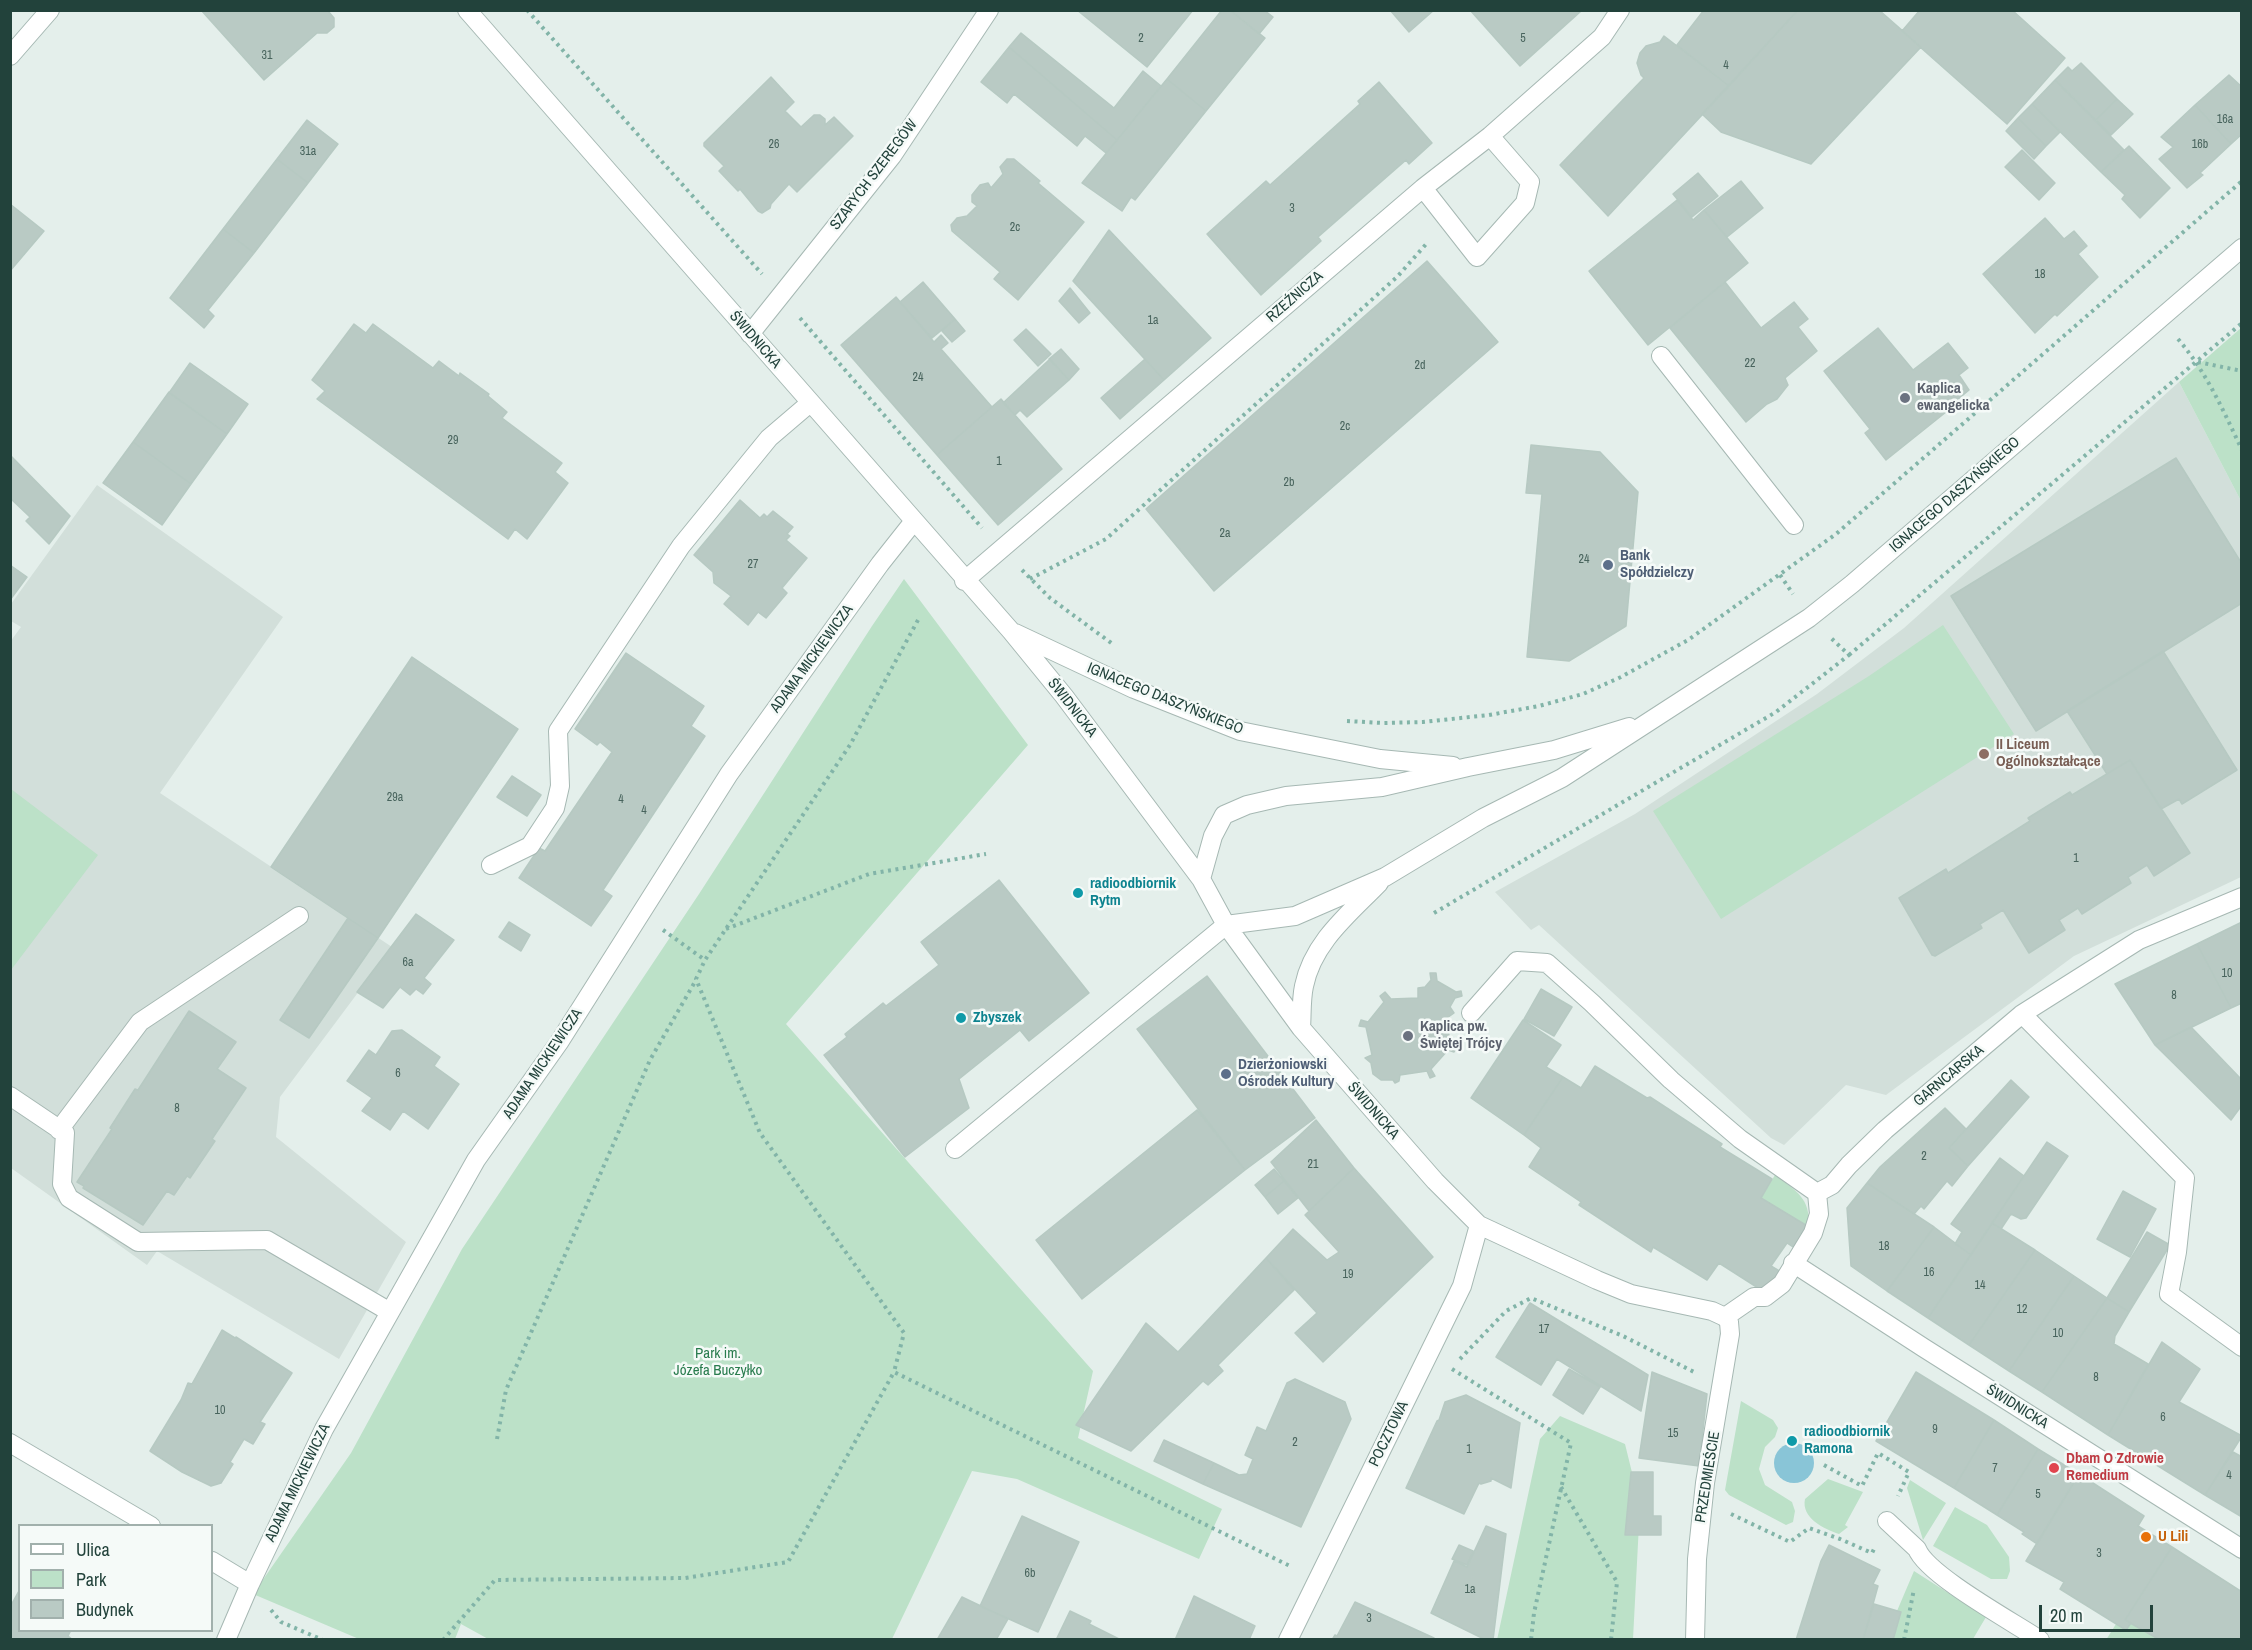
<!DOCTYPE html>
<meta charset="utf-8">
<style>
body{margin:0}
#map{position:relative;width:2252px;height:1650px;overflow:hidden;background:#e4efeb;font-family:"Archivo Narrow",sans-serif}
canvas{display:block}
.frame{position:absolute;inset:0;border:12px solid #22423b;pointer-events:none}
.legend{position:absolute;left:18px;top:1524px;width:195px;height:108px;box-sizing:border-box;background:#f5faf8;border:2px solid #a1b0ac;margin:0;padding:8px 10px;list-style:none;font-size:18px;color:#22423b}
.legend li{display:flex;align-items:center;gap:12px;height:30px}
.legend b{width:30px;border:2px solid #a1b0ac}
.scale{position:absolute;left:2039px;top:1605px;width:114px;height:27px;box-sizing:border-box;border:3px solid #22423b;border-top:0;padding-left:8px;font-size:18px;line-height:21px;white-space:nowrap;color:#22423b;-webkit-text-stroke:4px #f5faf8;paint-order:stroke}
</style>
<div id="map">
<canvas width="2252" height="1650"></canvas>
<div class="frame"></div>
<ul class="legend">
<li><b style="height:8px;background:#fff"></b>Ulica</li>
<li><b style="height:16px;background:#bce1c8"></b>Park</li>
<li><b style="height:16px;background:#b9cac4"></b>Budynek</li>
</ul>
<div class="scale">20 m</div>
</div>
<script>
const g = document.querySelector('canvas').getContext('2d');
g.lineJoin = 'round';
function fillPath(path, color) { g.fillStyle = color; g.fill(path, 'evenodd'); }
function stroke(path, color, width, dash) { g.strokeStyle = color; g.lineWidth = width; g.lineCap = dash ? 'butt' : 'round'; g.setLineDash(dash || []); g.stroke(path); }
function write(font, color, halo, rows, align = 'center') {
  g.font = font + ' "Archivo Narrow",sans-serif'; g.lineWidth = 5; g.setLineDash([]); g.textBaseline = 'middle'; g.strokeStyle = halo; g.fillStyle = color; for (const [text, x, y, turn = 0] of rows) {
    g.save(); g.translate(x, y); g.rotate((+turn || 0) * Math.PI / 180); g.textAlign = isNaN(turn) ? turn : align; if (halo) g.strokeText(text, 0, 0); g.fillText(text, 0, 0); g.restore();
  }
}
const built = new Path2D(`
 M2179,382L2241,501V877L2074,956L1886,1095L1846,1085L1784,1145L1771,1138L1539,925L1531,930L1495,892L1635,814L1817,694L1904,628Z
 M97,485L283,617L160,793L392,947L280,1097L276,1137L406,1242L339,1359L157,1251L147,1265L11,1168L10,642L21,627L11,621V604Z`);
const green = new Path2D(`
 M2241,328V501L2179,382Z
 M904,579L1028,745L786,1024L1093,1371L1078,1438L1222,1509L1199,1559L1017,1479L972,1471L892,1639L490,1640L461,1624L455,1639H359L253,1594L351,1453L462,1249L699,894L872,626Z
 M1943,625L2014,734L1721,919L1653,811L1869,676Z
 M11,789L98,855L11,970H10Z
 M1775,1175C1797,1192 1810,1197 1809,1227L1761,1198Z
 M1741,1401L1773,1420L1778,1428L1775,1437L1765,1447L1759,1469L1765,1485L1792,1502L1795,1511L1793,1522L1786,1525L1729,1495L1725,1490Z
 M1560,1416L1625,1444L1640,1505L1633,1639L1497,1640L1540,1439Z
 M1828,1479L1863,1492L1845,1525L1848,1527L1839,1534C1824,1529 1801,1518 1805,1499Z
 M1910,1480L1946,1503L1923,1540L1907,1488Z
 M1955,1507L1987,1525L2009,1557L2010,1571L2007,1579H1991L1933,1546Z
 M1914,1571L1986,1617L1973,1639L1893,1640L1900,1613L1897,1611Z
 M2131,1623L2160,1640H2106L2116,1624L2126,1630Z`);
const water = new Path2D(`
 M1774 1463a20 20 0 1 1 40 0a20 20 0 1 1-40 0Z`);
const building = new Path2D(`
 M201,10L328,11L334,18V27L327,33H317L264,80Z
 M1077,10H1193L1147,67Z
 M1222,10H1230L1265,38L1206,111L1167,79Z
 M1230,10H1264L1273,17L1259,34Z
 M1390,10H1434L1409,32Z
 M1470,10H1579L1580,12L1520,66Z
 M1704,10H1798L1729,86L1677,45Z
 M1798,10H1879L1921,47L1811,164L1721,132L1702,114Z
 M1920,10H2012L2065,58L2007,124L1902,31Z
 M1021,33L1114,108L1143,71L1161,86L1117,140L1009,47Z
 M1664,36L1729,86L1608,216L1560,165L1644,78L1641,75L1637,63L1640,53L1646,46L1660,42Z
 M1009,47L1117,140L1106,153L1085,136L1077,146L1014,94L1007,103L981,82Z
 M2081,63L2117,99L2096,120L2055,80L2068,67L2072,71Z
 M2229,75L2242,87V134L2231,144L2195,105Z
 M771,77L794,102L785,111L801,127L814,115H820L825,119V125L834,117L853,136L797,192L789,184L771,204L770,208L762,213L758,211L740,189L738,191L719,171L724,166L704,146V143Z
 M1167,79L1206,111L1135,200L1131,197L1122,211L1082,183Z
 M2055,80L2124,150L2101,172L2032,104Z
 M1379,82L1432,143L1409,164L1406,160L1318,237L1321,241L1261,295L1207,234L1266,181L1270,185L1360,104L1358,101Z
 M2117,99L2133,114L2111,135L2096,120Z
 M2032,104L2060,132L2046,146L2018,118Z
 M2195,105L2231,144L2200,173L2203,175L2187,188L2159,159L2173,147L2161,137Z
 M2018,118L2046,146L2034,159L2006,131Z
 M307,120L338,144L308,183L277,159Z
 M2129,146L2170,188L2140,218L2122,199L2125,195L2101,172Z
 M2022,150L2055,183L2039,200L2005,167Z
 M277,159L308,183L254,253L223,229Z
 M1007,159H1014L1040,181L1038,183L1084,222L1018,300L994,279L1000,272L952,231L951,225L957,218L967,216L977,206L972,202V195L980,185L988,183L991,188L1003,174L1000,167Z
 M1698,173L1718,196L1692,217L1673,194Z
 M1741,181L1763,208L1727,237L1704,210Z
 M1677,200L1693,220L1704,210L1748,263L1648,345L1589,271Z
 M10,204L44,231L10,271Z
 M2045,218L2064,239L2074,231L2087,246L2078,254L2098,277L2057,316L2055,314L2035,333L1983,274Z
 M223,229L254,253L208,310L214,316L204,328L170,298Z
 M1109,230L1211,338L1164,380L1073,281Z
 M1427,261L1498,342L1214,591L1146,509Z
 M923,282L955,319L932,338L900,302Z
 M1725,282L1761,328L1794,302L1808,319L1798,327L1817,351L1785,378L1788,385L1777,399L1767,404L1746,422L1670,328Z
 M1070,288L1090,313L1079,323L1059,301Z
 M896,297L934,342L941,335L948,343L941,349L992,407L937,455L841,345Z
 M955,319L965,331L952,342L942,331Z
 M354,324L366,333L373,324L433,368L439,361L459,376L460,373L489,394L488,396L507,412L502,418L562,463L555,472L568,483L527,539L515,529L508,539L317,399L325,391L312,380Z
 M1878,328L1913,370L1948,343L1968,368L1959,375L1969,390L1945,410L1946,412L1886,460L1865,433L1870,429L1824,371Z
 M1026,329L1051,354L1038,366L1014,340Z
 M1061,349L1079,369L1069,380L1049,359Z
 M1050,359L1069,380L1027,417L1020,410L1015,415L1003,403Z
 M1145,359L1164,380L1120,419L1101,398Z
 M190,363L248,404L227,434L169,393Z
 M169,392L227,434L191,484L133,442Z
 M1001,399L1062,469L998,525L937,455Z
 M133,442L191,484L162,525L103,483Z
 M1531,445L1600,452L1638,492L1626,626L1569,661L1527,657L1542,494L1526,493Z
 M10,455L70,516L49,544L26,521L30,517L10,498Z
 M2176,458L2242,564V603L2036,731L1951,596Z
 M740,500L760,518L764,514L767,517L773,511L793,527L787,534L790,536L786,540L807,558L782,588L787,593L766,618L758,612L748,625L724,604L731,596L714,583L713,572L694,555Z
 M10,565L27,577L10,600Z
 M2163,651L2237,770L2182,804L2179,799L2161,809L2130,760L2107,774L2067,711Z
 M626,653L704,706L691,726L705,736L603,890L612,896L591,926L519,878L539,848L545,851L612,752L600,742L597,745L575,729Z
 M412,657L518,729L378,938L271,867Z
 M2130,760L2190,853L2154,876L2147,865L2128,877L2131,883L2082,914L2078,908L2059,920L2065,930L2029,953L2003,910L1980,924L1982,928L1935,956L1932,955L1899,898L1946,869L1948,873L2030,821L2028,818L2070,792L2072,795Z
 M512,776L541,795L527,816L497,797Z
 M999,880L1089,993L1029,1041L1020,1030L959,1079L969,1108L905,1157L824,1055L847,1037L845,1034L883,1003L886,1006L939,965L921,942Z
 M416,914L454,940L424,978L431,984L423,994L416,989L410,995L400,987L383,1008L357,992Z
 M348,918L378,938L309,1038L280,1020Z
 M509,922L530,935L521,951L499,937Z
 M2242,922V1003L2231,1008L2197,944Z
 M2197,944L2231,1008L2155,1045L2115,984Z
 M1430,973H1436L1437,981L1456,992L1461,991L1462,996L1455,998L1450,1007L1454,1013L1447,1018L1450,1045L1456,1047L1454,1052L1448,1050L1431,1069L1435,1076L1430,1078L1427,1071L1400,1075L1399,1081L1395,1083L1393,1080H1381L1373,1074L1371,1063L1365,1058L1372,1055L1366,1027L1359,1026L1361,1020L1368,1022L1384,1002L1380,996L1385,992L1391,999L1418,998V988L1425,987L1431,980Z
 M1207,976L1315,1118L1245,1170L1137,1029Z
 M1541,989L1572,1007L1554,1036L1524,1019Z
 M189,1011L236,1042L217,1069L246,1088L212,1139L215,1141L190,1178L187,1176L174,1195L167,1191L143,1225L83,1188L84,1186L77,1182L112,1129L110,1128L135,1089L138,1090Z
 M1523,1020L1561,1045L1546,1067L1563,1077L1524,1135L1471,1098Z
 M2191,1027L2242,1080V1105L2231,1120L2155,1045Z
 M402,1030L440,1057L434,1066L459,1084L428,1129L403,1111L390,1130L362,1111L372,1098L347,1081L369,1050L376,1055L392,1031Z
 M1595,1066L1647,1098L1650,1097L1722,1144L1720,1147L1772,1179L1761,1198L1809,1227L1796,1249L1787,1243L1771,1266L1781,1272L1766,1293L1719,1263L1707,1280L1653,1247L1651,1252L1579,1205L1581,1202L1529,1167L1541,1148L1524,1135L1563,1077L1581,1088Z
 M2011,1080L2029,1097L1968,1166L1949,1148Z
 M1945,1108L1966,1129L1949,1148L1968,1166L1952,1186L1947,1181L1924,1209L1921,1206L1914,1214L1867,1183L1880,1167Z
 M1197,1110L1245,1170L1082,1299L1036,1240Z
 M1316,1120L1354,1168L1309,1211L1271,1162Z
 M2047,1142L2068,1156L2026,1218L2021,1219L2011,1214L2001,1229L1992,1223Z
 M2000,1158L2024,1176L1971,1255L1955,1244L1962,1232L1951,1224Z
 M1354,1168L1433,1257L1323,1362L1295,1333L1317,1313L1266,1258L1293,1229L1327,1260L1339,1252L1305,1215Z
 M1274,1169L1284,1181L1265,1197L1255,1185Z
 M1284,1181L1298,1198L1278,1214L1265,1197Z
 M1867,1183L1934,1227L1887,1291L1851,1266L1847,1208Z
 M2123,1191L2156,1209L2130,1257L2097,1239Z
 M1992,1223L2035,1250L1969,1345L1928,1318Z
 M1934,1227L1971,1255L1928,1318L1887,1291Z
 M2147,1232L2170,1245L2129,1312L2107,1298Z
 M2035,1250L2074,1276L2009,1371L1969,1345Z
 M1266,1258L1294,1290L1218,1365L1223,1371L1208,1385L1203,1381L1131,1451L1076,1425L1146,1323L1178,1352Z
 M2074,1276L2107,1298L2042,1392L2009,1371Z
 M2107,1298L2129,1312L2115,1336L2114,1344L2148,1364L2108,1435L2042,1392Z
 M1530,1303L1648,1375L1641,1411L1557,1359L1541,1385L1496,1357Z
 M222,1330L235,1338L236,1337L292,1373L260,1422L265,1424L253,1444L244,1439L230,1462L233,1464L221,1483L211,1486L182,1472L150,1451L181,1400L188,1383L192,1384Z
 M2162,1342L2200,1369L2179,1402L2242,1436L2205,1495L2108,1435Z
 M1569,1369L1600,1387L1583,1414L1553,1395Z
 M1652,1372L1707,1394L1699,1466L1639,1458Z
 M1916,1372L1994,1420L1954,1488L1876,1441Z
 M1295,1379L1345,1402L1351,1419L1301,1527L1203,1484L1214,1463L1239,1475L1247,1474L1253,1459L1245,1455L1257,1427L1266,1431L1287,1383Z
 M1466,1395L1520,1423L1511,1488L1491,1478V1481L1481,1484L1479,1483L1464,1514L1406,1488L1437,1421L1439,1420L1445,1402Z
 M1994,1420L2038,1449L1997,1515L1954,1488Z
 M1164,1440L1214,1463L1203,1484L1154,1461Z
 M2038,1449L2079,1474L2037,1544L2022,1534L2024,1532L1997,1515Z
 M2233,1452L2242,1457V1517L2205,1495Z
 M1631,1472H1653V1516H1661V1535H1625Z
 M2079,1474L2144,1516L2138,1526L2172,1547L2125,1620L2131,1623L2126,1630L2060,1589L2064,1582L2026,1561Z
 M1022,1516L1079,1542L1038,1632L980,1606Z
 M1486,1526L1506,1534L1493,1640H1486L1431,1613L1454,1561L1467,1567Z
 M1459,1545L1473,1551L1467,1565L1452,1559Z
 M1829,1545L1880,1570L1873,1584L1878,1586L1863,1640H1796L1821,1561Z
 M2172,1547L2242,1592V1640H2160L2125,1620Z
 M20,1589V1630H71L68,1636L73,1640H10V1607Z
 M1194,1596L1255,1626L1249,1640H1175Z
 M962,1597L1008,1619L996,1640H937Z
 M1355,1602L1434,1638V1640H1332L1335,1635L1337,1636Z
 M1874,1604L1901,1612L1893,1640H1863Z
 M1070,1611L1091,1621L1089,1624L1121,1640H1056Z`);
const path = new Path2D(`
 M527,10L762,274
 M800,318L982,528
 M2178,339C2207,373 2223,410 2242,450
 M2198,362L2242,371
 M1022,570L1050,598L1114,645
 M1780,575L1793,594
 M1030,579L1106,539L1397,277L1428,242
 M918,620L850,745L705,960L696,979L760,1133L904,1333L894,1372L1292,1567
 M1849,655L2242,323
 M1347,721L1383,723L1423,722L1489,715L1539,706L1583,694L1621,677L1688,640L1836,534L2242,181
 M1434,913L1776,712L1849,655L1831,638
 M726,929L869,874L986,854
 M663,930L705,960
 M1460,1359L1506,1311L1531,1298L1623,1336L1694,1372
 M1452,1369L1571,1443L1534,1613L1531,1640
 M497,1439L506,1390L650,1060L696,980
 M1824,1465L1862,1486L1878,1453L1909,1472L1898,1496
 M1561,1487L1617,1582L1611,1640
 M1731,1514L1790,1542L1809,1528L1840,1539L1872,1553L1875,1547
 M271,1610L281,1622L323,1640
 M443,1640L495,1580L685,1578L788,1562L894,1372
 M1904,1640L1914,1589`);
const minor = new Path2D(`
 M467,10L1011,631L1064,696L1201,879L1226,925L1301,1028L1435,1181L1479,1225L1597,1280L1631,1294L1712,1311L1725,1317
 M10,56L50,10
 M1423,188L1477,257L1525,203L1530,182L1490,136
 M750,334L892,156L989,10
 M1661,356L1794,525
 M964,581L1423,188L1490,136L1602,37L1620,10
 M1015,633L1134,689L1240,731L1380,759L1453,766
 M491,865L530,846L555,808L560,786L558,731L681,546L769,438L810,403
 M1201,879L1213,836L1224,815L1247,805L1286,796L1382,787L1468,767L1554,750L1629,727
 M1471,1013L1517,961L1547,963L1592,1003L1671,1080L1740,1139L1817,1193
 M2022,1014L2185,1178L2177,1252L2169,1294L2242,1347
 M1301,1028C1302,1015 1301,1000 1304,986C1313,942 1349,914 1379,883
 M10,1096L65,1133L62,1184L69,1198L138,1242L267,1240L390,1312
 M59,1130L140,1022L299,916
 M955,1149L1226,925L1295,916L1385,877L1483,818L1562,778L1809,618L1852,584L2242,248
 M1817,1193L1832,1185L1849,1165L1885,1130L2022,1014L2139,940L2242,897
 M1793,1263L1924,1348L2242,1549
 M1725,1317L1754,1297H1765L1782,1284L1813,1233L1819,1214L1817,1193
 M10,1443L151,1526
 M1887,1521L1917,1549C1927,1575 2013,1622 2040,1640
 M212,1561L250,1584
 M226,1640L250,1584L324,1429L476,1160L560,1041L729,774L880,564L914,521
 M1288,1640L1462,1286L1479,1225
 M1695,1640L1697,1559L1705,1483L1730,1334L1729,1322L1725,1317`);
const markers = [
 [1905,398,6,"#6b7280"],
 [1608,565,6,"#5c6f8a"],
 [1984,754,6,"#8d6e63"],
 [1078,893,6,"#0f9aa8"],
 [961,1018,6,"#0f9aa8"],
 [1408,1036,6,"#6b7280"],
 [1226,1074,6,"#5c6f8a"],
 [1792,1441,6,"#0f9aa8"],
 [2054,1468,6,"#e0444e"],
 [2146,1537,6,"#e8710a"]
];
const numberNames = [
 ["2",1141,39],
 ["5",1523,39],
 ["31",267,56],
 ["4",1726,66],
 ["16a",2225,120],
 ["26",774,145],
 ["16b",2200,145],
 ["31a",308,152],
 ["3",1292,209],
 ["2c",1015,228],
 ["18",2040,275],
 ["1a",1153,321],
 ["22",1750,364],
 ["2d",1420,366],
 ["24",918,378],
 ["2c",1345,427],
 ["29",453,441],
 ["1",999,462],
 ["2b",1289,483],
 ["2a",1225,534],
 ["24",1584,560],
 ["27",753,565],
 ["29a",395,798],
 ["4",621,800],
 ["4",644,811],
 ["1",2076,859],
 ["6a",408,963],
 ["10",2227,974],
 ["8",2174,996],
 ["6",398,1074],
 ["8",177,1109],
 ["2",1924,1157],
 ["21",1313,1165],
 ["18",1884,1247],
 ["16",1929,1273],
 ["19",1348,1275],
 ["14",1980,1286],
 ["12",2022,1310],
 ["17",1544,1330],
 ["10",2058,1334],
 ["8",2096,1378],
 ["10",220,1411],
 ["6",2163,1418],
 ["9",1935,1430],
 ["15",1673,1434],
 ["2",1295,1443],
 ["1",1469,1450],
 ["7",1995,1469],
 ["4",2229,1476],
 ["5",2038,1495],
 ["3",2099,1554],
 ["6b",1030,1574],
 ["1a",1470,1590],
 ["3",1369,1619]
];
const streetNames = [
 ["SZARYCH SZEREGÓW",874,175,-53],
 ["RZEŹNICZA",1295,297,-41],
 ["ŚWIDNICKA",755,340,49],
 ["IGNACEGO DASZYŃSKIEGO",1955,495,-41],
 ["ADAMA MICKIEWICZA",812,659,-54],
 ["IGNACEGO DASZYŃSKIEGO",1165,699,22],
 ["ŚWIDNICKA",1072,708,52],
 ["ADAMA MICKIEWICZA",543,1064,-56],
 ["GARNCARSKA",1949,1076,-40],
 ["ŚWIDNICKA",1373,1111,49],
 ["ŚWIDNICKA",2017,1407,32],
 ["POCZTOWA",1389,1434,-64],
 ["PRZEDMIEŚCIE",1708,1477,-81],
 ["ADAMA MICKIEWICZA",298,1483,-64]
];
const worshipNames = [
 ["Kaplica",1917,389],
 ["ewangelicka",1917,406],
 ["Kaplica pw.",1420,1027],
 ["Świętej Trójcy",1420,1044]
];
const serviceNames = [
 ["Bank",1620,556],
 ["Spółdzielczy",1620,573],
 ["Dzierżoniowski",1238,1065],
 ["Ośrodek Kultury",1238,1082]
];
const educationNames = [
 ["II Liceum",1996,745],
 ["Ogólnokształcące",1996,762]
];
const cultureNames = [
 ["radioodbiornik",1090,884],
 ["Rytm",1090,901],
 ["Zbyszek",973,1018],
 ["radioodbiornik",1804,1432],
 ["Ramona",1804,1449]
];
const parkNames = [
 ["Park im.",718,1354],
 ["Józefa Buczyłko",718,1371]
];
const healthNames = [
 ["Dbam O Zdrowie",2066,1459],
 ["Remedium",2066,1476]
];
const foodNames = [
 ["U Lili",2158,1537]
];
fillPath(built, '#d2dfda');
fillPath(green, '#bce1c8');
fillPath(water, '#89c5d7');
fillPath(building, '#b9cac4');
stroke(building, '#b6c9c2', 1.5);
stroke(minor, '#a6b8b3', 20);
stroke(path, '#82b4a8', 4, [3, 4.5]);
stroke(minor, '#fff', 18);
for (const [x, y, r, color] of markers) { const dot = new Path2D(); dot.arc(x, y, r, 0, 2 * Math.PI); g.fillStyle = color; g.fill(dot); stroke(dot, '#f5faf8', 2); }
write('12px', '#48645d', null, numberNames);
write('15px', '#22423b', '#f5faf8', streetNames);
write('bold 15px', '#5b616d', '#f5faf8', worshipNames, 'left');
write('bold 15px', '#4e5e75', '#f5faf8', serviceNames, 'left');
write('bold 15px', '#785e54', '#f5faf8', educationNames, 'left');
write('bold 15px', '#0d838f', '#f5faf8', cultureNames, 'left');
write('15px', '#297c4e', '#f5faf8', parkNames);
write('bold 15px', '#be3a42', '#f5faf8', healthNames, 'left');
write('bold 15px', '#c56008', '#f5faf8', foodNames, 'left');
</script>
